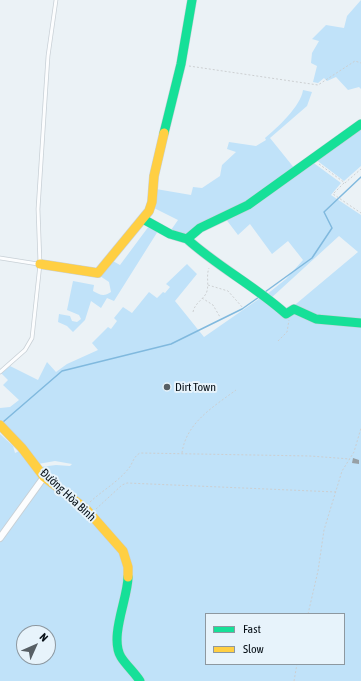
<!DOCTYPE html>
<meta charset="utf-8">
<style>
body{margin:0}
#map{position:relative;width:361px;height:681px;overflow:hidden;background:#ebf2f6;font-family:"Asap Condensed",sans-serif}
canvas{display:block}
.legend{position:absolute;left:205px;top:613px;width:140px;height:52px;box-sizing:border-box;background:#e7f3fb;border:1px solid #8d98a0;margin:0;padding:5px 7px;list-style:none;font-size:12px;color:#071017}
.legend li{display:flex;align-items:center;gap:8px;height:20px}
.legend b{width:20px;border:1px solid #8d98a0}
.north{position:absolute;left:16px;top:625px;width:40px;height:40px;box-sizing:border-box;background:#e7f3fb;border:1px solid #8d98a0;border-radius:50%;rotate:45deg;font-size:11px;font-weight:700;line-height:16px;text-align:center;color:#071017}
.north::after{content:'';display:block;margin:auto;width:14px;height:18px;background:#575f65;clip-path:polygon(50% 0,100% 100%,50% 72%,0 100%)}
</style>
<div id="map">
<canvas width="361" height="681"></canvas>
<ul class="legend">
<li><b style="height:5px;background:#16e098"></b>Fast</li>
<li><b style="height:5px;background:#ffcf43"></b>Slow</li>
</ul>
<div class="north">N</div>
</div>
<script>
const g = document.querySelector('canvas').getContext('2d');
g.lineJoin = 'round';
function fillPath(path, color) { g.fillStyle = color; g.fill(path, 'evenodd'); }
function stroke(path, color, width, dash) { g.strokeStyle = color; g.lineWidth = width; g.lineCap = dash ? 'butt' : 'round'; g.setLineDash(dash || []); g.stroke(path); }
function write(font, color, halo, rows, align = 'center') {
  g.font = font + ' "Asap Condensed",sans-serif'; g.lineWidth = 4; g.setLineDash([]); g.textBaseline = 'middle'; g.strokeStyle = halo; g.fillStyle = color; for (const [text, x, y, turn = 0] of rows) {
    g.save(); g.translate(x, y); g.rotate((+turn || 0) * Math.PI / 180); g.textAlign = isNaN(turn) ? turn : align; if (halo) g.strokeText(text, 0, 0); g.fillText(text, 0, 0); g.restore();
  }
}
const green = new Path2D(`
 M361,0V89L359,87L348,90L336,77L327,81L324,78L318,83L313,82L317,66L311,63L312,53L319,41L312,39L326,25L344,28L347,16Z
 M303,90L312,92L307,106L270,138L295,169L268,190L187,237L171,230L178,220L152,207L156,189L191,195L193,187L202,188L220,176L222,165L236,152L227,149L229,142L256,146L266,140L265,138C277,128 301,106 303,90Z
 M361,125V166L344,181L315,159Z
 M311,161L341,183L331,195L361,215V681H0V434L13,446L15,453L21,450L40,467L56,465L70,466L72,464L55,461L38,464L0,423V408L10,407L19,400L3,385L8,380L1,373L10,366L38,380L47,362L56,372L67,364L98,350L92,343L108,327L111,329L117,321L114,318L123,307L132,313L149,292L157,298L163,292L165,293L170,287L166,284L187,264L197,274L175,301L204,337L263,296L284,314L358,252L339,236L270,299L266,295L286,279L303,260L288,241L272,254L250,224L238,235L225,218ZM206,614H344V664H206ZM24,633H48V657H24Z
 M149,226L158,231L114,301L107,298L101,308L91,301L85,320L73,332L67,326L58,322L59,314L70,316L72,321L77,322L81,319L79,315L67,310L73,281L94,285L93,291C100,295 104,297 111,292L109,282L100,276L111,260L120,265Z`);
const stream = new Path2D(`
 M265,292L312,258L332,228L324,212L361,177
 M3,422L62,371L171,344L242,309L259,297`);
const building = new Path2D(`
 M353,458L359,460V464L352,463Z`);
const path = new Path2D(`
 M189,66L318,85L355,61L361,63
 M319,164L345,183L361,169
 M344,183L333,194L361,213
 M208,285L228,291L243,308
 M202,298L213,305L220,317
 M193,312C195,302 205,299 207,291C209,283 206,276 209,268
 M278,341L287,332L289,320
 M182,453C186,423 213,407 236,390
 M90,502C103,490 118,482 129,468C133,463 133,457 140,453L310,456L350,459
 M96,509L122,485L127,483L336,492
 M308,614L318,571L324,530L342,471L354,452L361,428
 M294,681L297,664`);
const lane = new Path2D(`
 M0,258L38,264
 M0,372L25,350L32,338L40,264L38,209L45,101L48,56L56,0`);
const street = new Path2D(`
 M0,538L44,477`);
const fast = new Path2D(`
 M164,133L181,64L192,0
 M143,219L170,234L187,239L200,228L248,205L361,124
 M187,239C218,267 255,286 286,314L294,309L316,319L361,323
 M128,577C128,598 109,637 121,657C126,665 134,672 140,681`);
const slow = new Path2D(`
 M40,264L98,273L149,211L152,202L154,176L164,133
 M0,425L22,448L44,477L86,509L123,551L128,567V577`);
const markers = [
 [167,387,4,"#575f65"]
];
const poiNames = [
 ["Dirt Town",175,387]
];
const streetNames = [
 ["Đường Hòa Bình",68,495,43]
];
fillPath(green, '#c0e2f9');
stroke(stream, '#80b9de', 1.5);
fillPath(building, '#97a0a5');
stroke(lane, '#c8d0d6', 4.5);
stroke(street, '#c8d0d6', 8);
stroke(fast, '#c8d0d6', 10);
stroke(slow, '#c8d0d6', 10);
stroke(path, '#cccfd1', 1, [2, 2]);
stroke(lane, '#fcfdfe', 3);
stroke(street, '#fcfdfe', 6);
stroke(fast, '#16e098', 9);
stroke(slow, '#ffcf43', 9);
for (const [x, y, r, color] of markers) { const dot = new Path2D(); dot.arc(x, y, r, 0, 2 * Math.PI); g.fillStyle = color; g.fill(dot); stroke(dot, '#e7f3fb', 1.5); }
write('12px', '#071017', '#e7f3fb', poiNames, 'left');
write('12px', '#071017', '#e7f3fb', streetNames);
</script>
